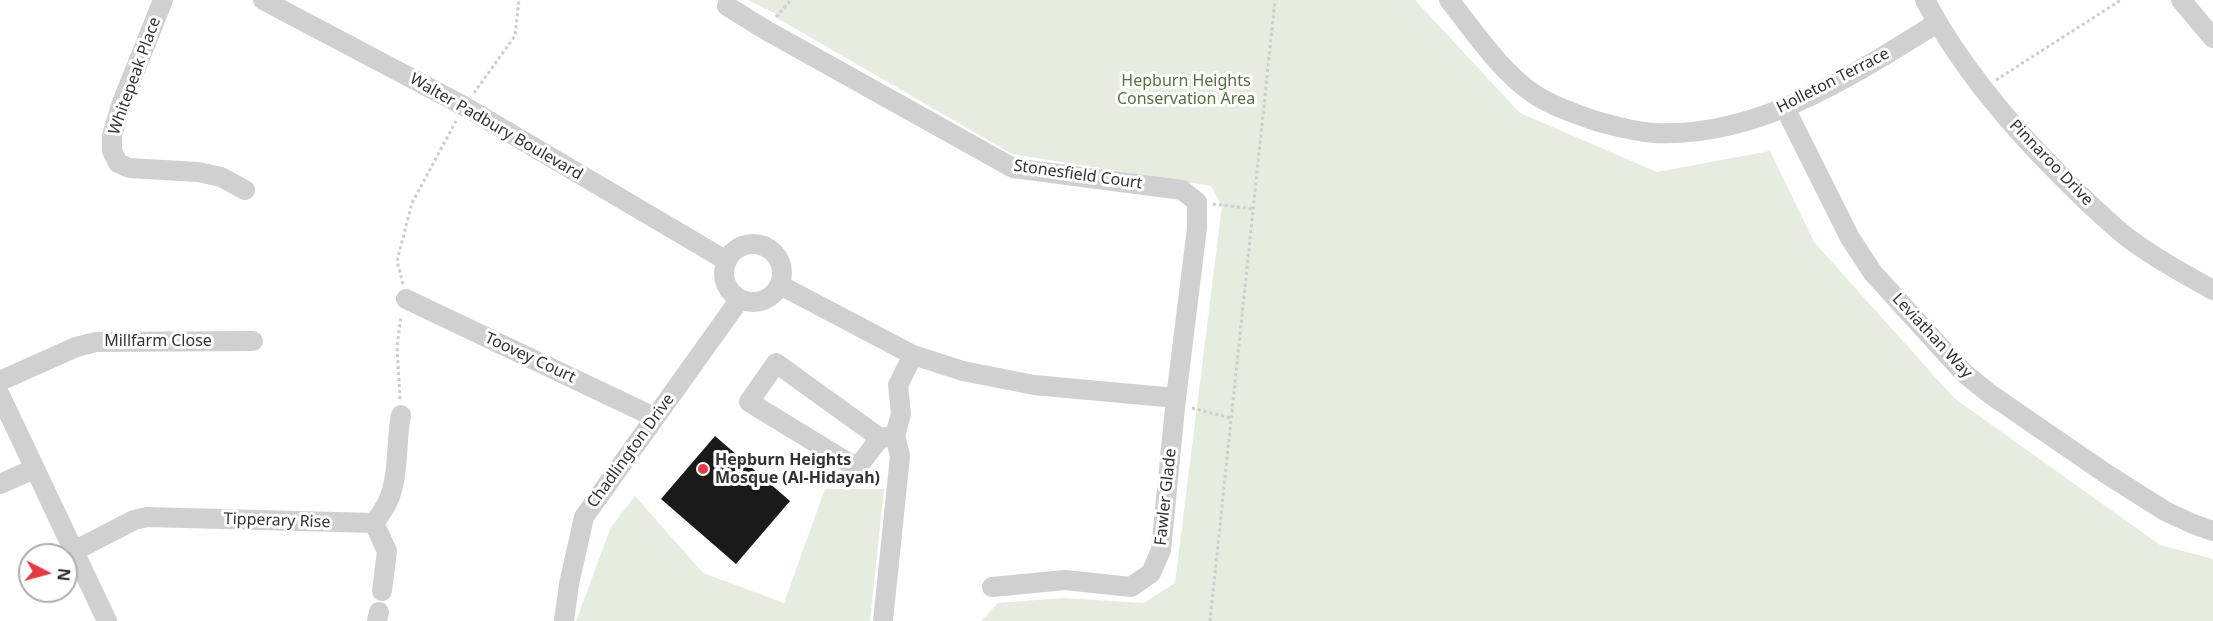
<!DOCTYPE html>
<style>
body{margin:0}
#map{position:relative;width:2213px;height:621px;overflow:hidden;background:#fff;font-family:"Noto Sans",sans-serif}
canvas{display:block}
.north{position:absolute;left:18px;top:543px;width:60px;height:60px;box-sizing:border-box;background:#fff;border:2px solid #adadad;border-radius:50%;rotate:96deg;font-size:16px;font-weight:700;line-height:24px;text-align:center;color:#333}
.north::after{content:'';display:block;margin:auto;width:21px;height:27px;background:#e63946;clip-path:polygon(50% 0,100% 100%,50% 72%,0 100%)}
</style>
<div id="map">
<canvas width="2213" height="621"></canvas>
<div class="north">N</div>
</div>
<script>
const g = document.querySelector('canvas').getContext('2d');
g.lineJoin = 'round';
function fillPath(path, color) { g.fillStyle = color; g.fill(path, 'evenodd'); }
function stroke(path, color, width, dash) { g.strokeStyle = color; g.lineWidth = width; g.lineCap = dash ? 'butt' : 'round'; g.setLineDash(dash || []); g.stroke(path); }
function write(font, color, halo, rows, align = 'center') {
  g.font = font + ' "Noto Sans",sans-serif'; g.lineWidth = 6; g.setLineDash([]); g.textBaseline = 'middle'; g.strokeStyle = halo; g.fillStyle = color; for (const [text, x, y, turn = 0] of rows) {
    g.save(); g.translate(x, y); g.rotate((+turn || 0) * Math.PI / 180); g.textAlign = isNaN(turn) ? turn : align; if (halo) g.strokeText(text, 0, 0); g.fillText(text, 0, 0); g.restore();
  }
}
const green = new Path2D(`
 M748,0H1415L1520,113L1657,172L1770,151L1814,242L1954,398L2160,545L2213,559V621H981L998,603L1063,598L1144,603L1175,583L1222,206L1211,186L1012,154L777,18L778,15Z
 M825,489H884L870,621H576L611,527L635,496L703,573L784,603Z`);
const building = new Path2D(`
 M715,436L790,501L736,564L661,499Z`);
const path = new Path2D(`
 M776,17L791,0
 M1996,80L2121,0
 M474,93L515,36L519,0
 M1213,204L1253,209
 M403,284L397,261L412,203L456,121
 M400,399L397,346L401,316
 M1192,408L1231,418
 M1210,621L1275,0`);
const minor = new Path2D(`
 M163,0L121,105L112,136V151L118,163L129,168L198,172L221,177L245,190
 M263,0L464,106L727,261
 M1449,0C1475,32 1499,70 1534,94C1552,106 1575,114 1596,121C1614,126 1634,132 1654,133C1758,138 1852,76 1937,23
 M1925,0C1960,66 2008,123 2061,176C2082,197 2104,219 2128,238C2155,258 2184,274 2213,290
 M2181,0L2213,38
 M727,6L764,29L1013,168L1182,190L1197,202V228L1176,398L1161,550L1151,573L1131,587L1065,580L992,587
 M1785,108L1850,238L1873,273L1964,373L1990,394L2105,473L2165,511L2193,524L2213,531
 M724 273a29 29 0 1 1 58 0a29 29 0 1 1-58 0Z
 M780,285L913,355L963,371L1034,385L1176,398
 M406,299L654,417
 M0,381L76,347L96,342L253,341
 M0,395L107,621
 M880,438L857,468L749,402L776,363L880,438L895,436
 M0,484L34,469
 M374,523C382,513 389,503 392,490C399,466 396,440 401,415
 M374,523L387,551L382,591
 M74,551L134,520L147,517L374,523
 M377,621L379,612
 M564,621L569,584L584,517L740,299
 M883,621L900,456L895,436L901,414L898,385L913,355`);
const markers = [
 [703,469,6,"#e63946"]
];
const streetNames = [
 ["Whitepeak Place",135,76,-70],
 ["Holleton Terrace",1833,81,-27],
 ["Walter Padbury Boulevard",496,127,30],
 ["Pinnaroo Drive",2051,163,46],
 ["Stonesfield Court",1078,175,8],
 ["Leviathan Way",1932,336,47],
 ["Millfarm Close",158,341],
 ["Toovey Court",530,358,25],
 ["Chadlington Drive",631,451,-54],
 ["Fawler Glade",1166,497,-84],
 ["Tipperary Rise",277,521,2]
];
const parkNames = [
 ["Hepburn Heights",1186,81],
 ["Conservation Area",1186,99]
];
const poiNames = [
 ["Hepburn Heights",715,460],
 ["Mosque (Al-Hidayah)",715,478]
];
fillPath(green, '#e6ecdf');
fillPath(building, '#1a1a1a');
stroke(path, '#cdcdcd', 3, [3, 3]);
stroke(minor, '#d0d0d0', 20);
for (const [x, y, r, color] of markers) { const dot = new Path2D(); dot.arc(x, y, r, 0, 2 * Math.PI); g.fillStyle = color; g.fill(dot); stroke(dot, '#fff', 2); }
write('16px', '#333', '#fff', streetNames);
write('16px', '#56703f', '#fff', parkNames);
write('bold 16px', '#333', '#fff', poiNames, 'left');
</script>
